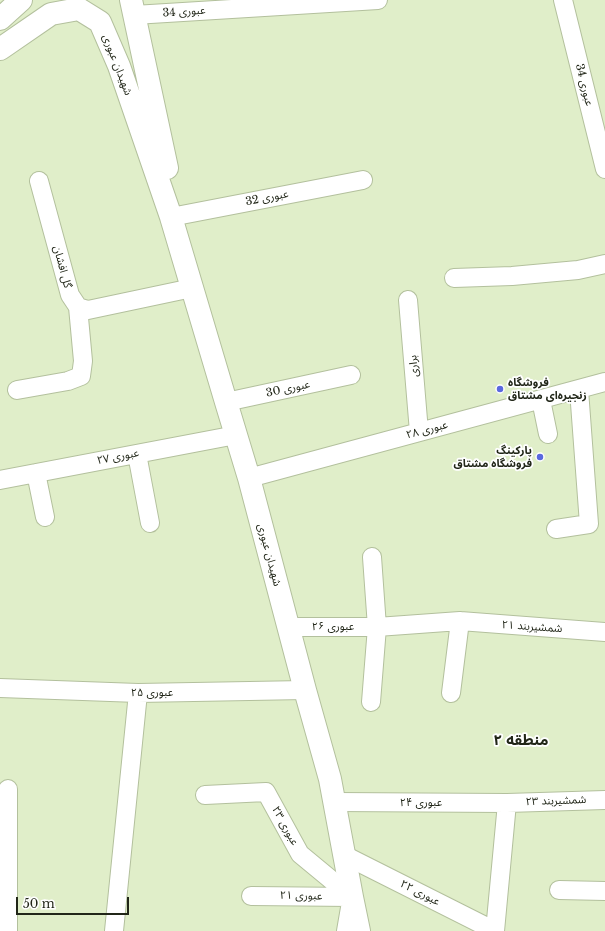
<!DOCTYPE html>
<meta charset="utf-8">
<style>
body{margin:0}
#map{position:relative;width:605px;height:931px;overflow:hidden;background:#e0eec9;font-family:"Libre Baskerville",serif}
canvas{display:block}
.scale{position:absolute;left:16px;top:897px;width:113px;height:18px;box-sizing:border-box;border:2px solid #212618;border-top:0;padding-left:5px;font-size:12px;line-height:14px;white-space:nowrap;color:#212618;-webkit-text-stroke:3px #fff;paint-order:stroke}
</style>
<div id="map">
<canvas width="605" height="931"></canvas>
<div class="scale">50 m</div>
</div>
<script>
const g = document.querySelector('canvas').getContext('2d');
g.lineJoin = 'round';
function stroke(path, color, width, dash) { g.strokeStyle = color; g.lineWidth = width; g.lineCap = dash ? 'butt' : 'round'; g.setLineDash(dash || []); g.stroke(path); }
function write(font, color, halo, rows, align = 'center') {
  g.font = font + ' "Libre Baskerville","Noto Sans Arabic",serif'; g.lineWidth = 3.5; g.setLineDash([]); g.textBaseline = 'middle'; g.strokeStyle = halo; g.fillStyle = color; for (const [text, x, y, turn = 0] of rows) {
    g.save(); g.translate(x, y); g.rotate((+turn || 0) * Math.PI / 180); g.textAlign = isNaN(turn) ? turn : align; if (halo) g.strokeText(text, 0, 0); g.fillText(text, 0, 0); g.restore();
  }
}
const minor = new Path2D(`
 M563,0L605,169
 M134,15L378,0
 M39,181L70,295L78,307L88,310L192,288
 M171,217L363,180
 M454,278L512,276L578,270L605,264
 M408,300L419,432
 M17,390L68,381L81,376L83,361L78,307
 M541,400L548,434
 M226,402L351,375
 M137,454L150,523
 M36,473L45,517
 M249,478L605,382
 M0,480L236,435
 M556,529L589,524L579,390
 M372,557L377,627L460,621L605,632
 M288,627H377L371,702
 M0,688L138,693L305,690
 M451,693L460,621
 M8,789V931
 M205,795L266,792L300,854L352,897
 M335,802L507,803L605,800
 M344,855L495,931
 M559,890L605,891
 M251,896L352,897
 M114,931L138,693
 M346,931L351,902
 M495,931L507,803`);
const major = new Path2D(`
 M131,0L167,168
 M0,49L3,47L51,14L79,9L100,22L119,66L171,217L226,402L249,478L305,690L330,779L352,897L359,931`);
const highway = new Path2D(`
 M0,19L21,0`);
const markers = [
 [500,389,4,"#5a68df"],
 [540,457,4,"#5a68df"]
];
const streetNames = [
 ["عبوری 34",184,12,-4],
 ["شهیدان عبوری",117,65,69],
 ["عبوری 34",584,85,76],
 ["عبوری 32",267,198,-11],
 ["گل افشان",62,267,75],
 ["براری",414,366,-95],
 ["عبوری 30",288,389,-12],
 ["عبوری ۲۸",427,430,-15],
 ["عبوری ۲۷",118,457,-11],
 ["شهیدان عبوری",269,555,75],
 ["عبوری ۲۶",333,627],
 ["شمشیربند ۲۱",532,627,4],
 ["عبوری ۲۵",152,693],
 ["شمشیربند ۲۳",556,801,-2],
 ["عبوری ۲۴",421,803],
 ["عبوری ۲۳",285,826,61],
 ["عبوری ۲۲",420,893,27],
 ["عبوری ۲۱",301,896,1]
];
const poiNames = [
 ["فروشگاه",508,383],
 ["زنجیره‌ای مشتاق",508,396],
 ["پارکینگ",532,451,"right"],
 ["فروشگاه مشتاق",532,464,"right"]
];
const districtNames = [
 ["منطقه ۲",521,741]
];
stroke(minor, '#b3c09d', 20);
stroke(major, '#b3c09d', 24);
stroke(highway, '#b3c09d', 24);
stroke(minor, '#fff', 18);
stroke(major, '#fff', 22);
stroke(highway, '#fff', 22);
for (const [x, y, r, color] of markers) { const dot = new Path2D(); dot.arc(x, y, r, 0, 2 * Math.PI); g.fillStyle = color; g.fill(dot); stroke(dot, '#fff', 1.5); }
write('11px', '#212618', '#fff', streetNames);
write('bold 11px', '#212618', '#fff', poiNames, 'left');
write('bold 15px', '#212618', '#fff', districtNames);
</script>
